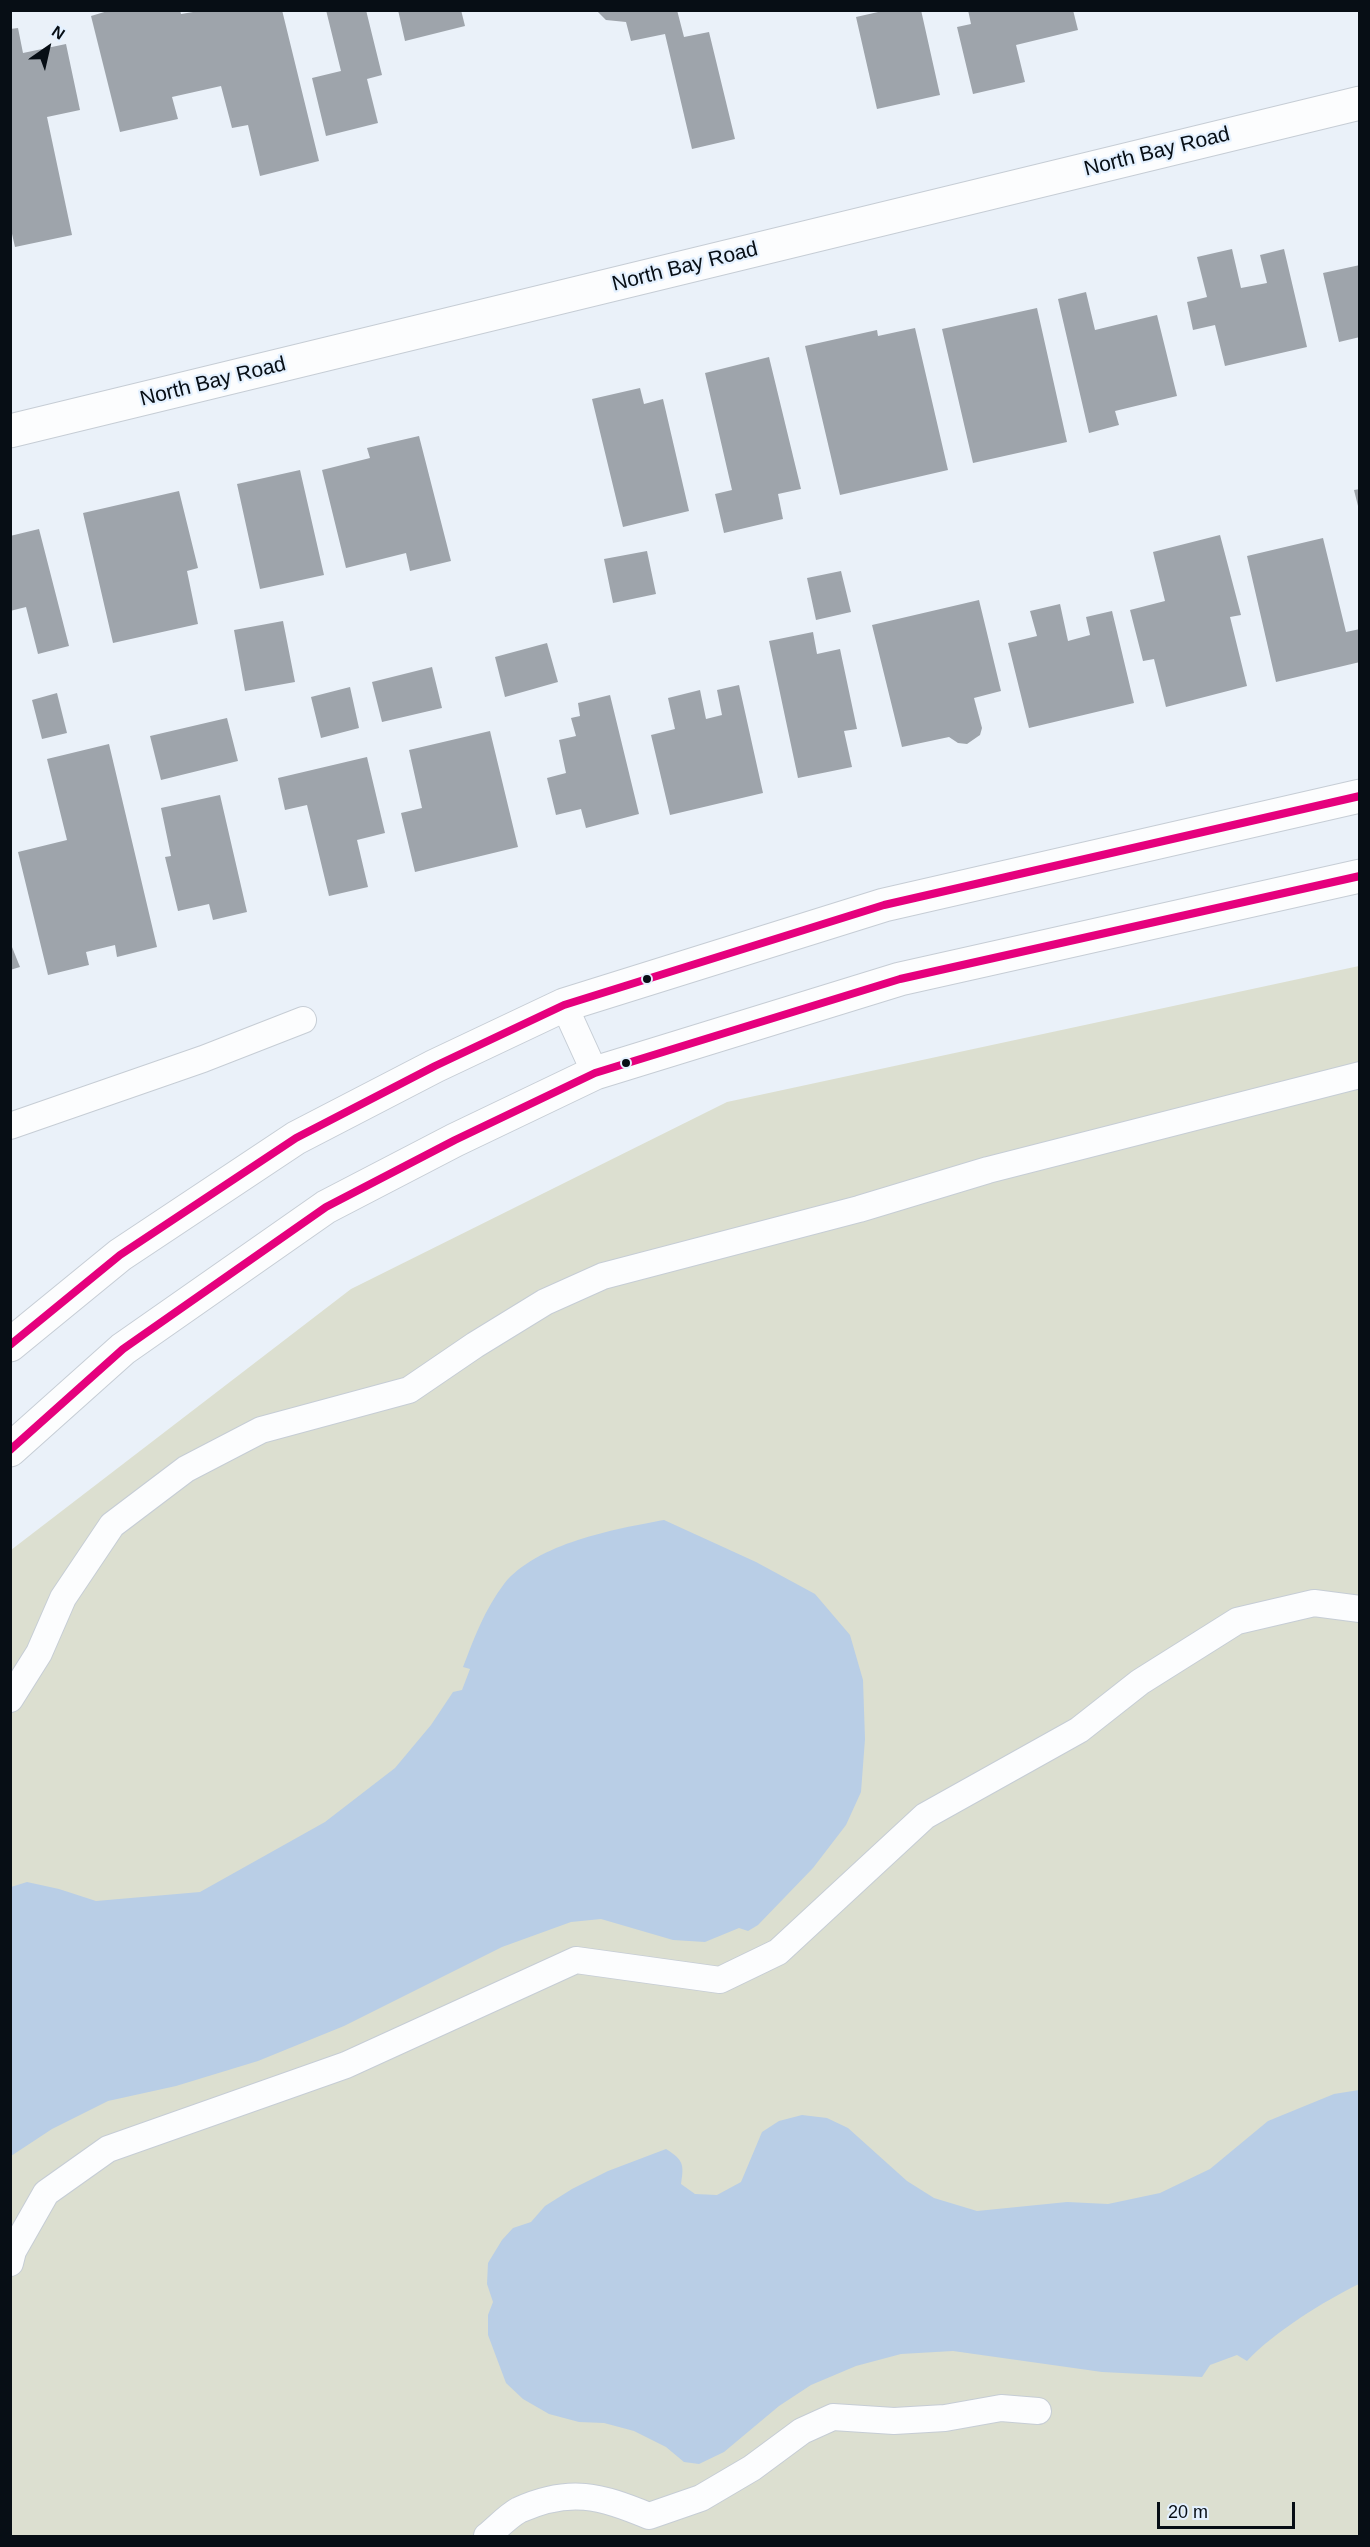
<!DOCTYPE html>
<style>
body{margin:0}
#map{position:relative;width:1370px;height:2547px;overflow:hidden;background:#eaf1f9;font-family:Arial,sans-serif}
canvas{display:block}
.frame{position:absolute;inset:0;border:12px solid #070e15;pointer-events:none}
.north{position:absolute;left:18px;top:18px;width:60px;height:60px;-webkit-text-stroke:4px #e4f1ff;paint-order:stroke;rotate:34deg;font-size:16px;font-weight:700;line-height:24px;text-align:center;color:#070e15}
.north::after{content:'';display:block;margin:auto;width:21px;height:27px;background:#070e15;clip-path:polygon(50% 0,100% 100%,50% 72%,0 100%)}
.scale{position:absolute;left:1157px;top:2502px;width:138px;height:27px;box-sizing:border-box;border:3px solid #070e15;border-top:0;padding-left:8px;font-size:18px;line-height:21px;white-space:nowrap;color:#070e15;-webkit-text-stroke:4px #e4f1ff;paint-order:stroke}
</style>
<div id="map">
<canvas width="1370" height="2547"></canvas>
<div class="frame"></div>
<div class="north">N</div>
<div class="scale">20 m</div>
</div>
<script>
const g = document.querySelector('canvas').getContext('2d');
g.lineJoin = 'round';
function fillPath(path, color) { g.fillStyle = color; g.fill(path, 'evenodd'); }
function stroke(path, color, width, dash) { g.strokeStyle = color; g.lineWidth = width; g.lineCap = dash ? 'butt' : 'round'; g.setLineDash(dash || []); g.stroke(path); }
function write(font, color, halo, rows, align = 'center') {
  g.font = font + ' Arial,sans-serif'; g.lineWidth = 4.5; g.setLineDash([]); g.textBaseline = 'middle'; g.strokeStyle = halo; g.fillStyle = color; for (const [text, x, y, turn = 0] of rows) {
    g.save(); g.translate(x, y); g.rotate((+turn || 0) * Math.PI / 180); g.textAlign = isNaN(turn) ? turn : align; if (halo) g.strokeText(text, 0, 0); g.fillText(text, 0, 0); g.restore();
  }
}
const green = new Path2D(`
 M1359,966V2536H11V1550L351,1289L727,1102Z`);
const water = new Path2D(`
 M664,1520L756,1562L815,1594L850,1635L863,1680L865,1739L861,1792L846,1825L813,1868L758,1925L748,1931L739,1928L705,1942L673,1940L601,1919L571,1922L502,1947L344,2026L258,2061L176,2086L108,2101L52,2129L11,2156V1887L27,1882L59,1889L96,1901L200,1892L325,1822L395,1768L431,1725L453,1692L462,1690L470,1669L463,1667C474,1638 485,1609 504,1584C537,1543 615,1529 664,1520Z
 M1359,2090V2284C1324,2301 1274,2332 1247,2361L1237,2355L1210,2365L1202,2377L1102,2372L953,2351L901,2354L856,2366L811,2385L779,2406L724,2452L699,2464L684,2462L666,2447L634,2431L604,2423L579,2422L549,2414L523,2399L506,2383L488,2335V2315L493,2302L487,2284L488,2263L502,2240L513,2228L531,2222L545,2206L572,2189L608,2171L666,2149C684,2160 684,2165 681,2184L695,2194L717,2195L741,2182L762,2132L779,2121L802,2115L827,2118L848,2128L907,2181L934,2198L977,2211L1067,2202L1108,2204L1160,2193L1210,2169L1268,2121L1334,2094Z`);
const building = new Path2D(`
 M111,10H180L181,14L205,10H282L319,161L260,176L248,125L232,128L221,86L172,97L178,119L120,132L91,16Z
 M326,10H366L382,75L367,79L378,123L326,136L312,78L341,71Z
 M398,10H461L465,26L405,41Z
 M596,10H677L684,37L709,32L735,139L692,149L665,34L631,41L626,22L606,20Z
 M887,10H921L940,95L877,109L856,17Z
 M968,10H1073L1078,30L1016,45L1025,82L973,94L957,27L971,24Z
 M18,28L23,53L66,44L80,110L47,117L72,235L15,247L10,225V29Z
 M1232,249L1241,288L1267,283L1260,255L1284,249L1307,347L1225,366L1215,325L1193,330L1187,302L1207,297L1197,257Z
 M1360,265V337L1339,342L1323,273Z
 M1086,292L1095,330L1157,315L1177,396L1115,411L1119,425L1089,433L1058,299Z
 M1037,308L1067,442L973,463L942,329Z
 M915,328L948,470L840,495L805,346L877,330L878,336Z
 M769,357L801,489L778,494L783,519L724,533L715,494L732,490L705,373Z
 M640,388L644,404L663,399L689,511L623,527L592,399Z
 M419,436L451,561L410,571L406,553L346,568L322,470L370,458L367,448Z
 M300,470L324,575L260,589L237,484Z
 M1360,489V510H1359L1354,490Z
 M179,491L198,568L187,571L198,624L113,643L83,513Z
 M39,529L69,646L38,654L26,607L10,611V536Z
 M1220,535L1241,615L1230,617L1247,686L1166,707L1154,659L1143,661L1130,610L1165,601L1153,552Z
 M1323,538L1346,632L1360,629V662L1276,682L1247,556Z
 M647,551L656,594L613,603L604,559Z
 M841,571L851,612L816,620L807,578Z
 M979,600L1001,691L974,698L982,728L980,735L967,744L958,743L949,737L902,747L872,625Z
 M1060,604L1068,641L1090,635L1086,617L1112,611L1134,703L1029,728L1008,643L1037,636L1030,611Z
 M283,621L295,682L245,691L234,630Z
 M813,632L817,654L840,649L857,729L844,731L852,767L798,778L769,641Z
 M547,643L558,682L505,697L495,657Z
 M432,667L442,708L382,722L372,682Z
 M739,685L763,793L670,815L651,735L675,729L668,698L700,690L706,719L722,715L717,690Z
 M350,687L359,728L321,738L311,697Z
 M57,693L67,733L42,739L32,700Z
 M610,695L639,814L586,828L581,809L556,815L547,778L566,773L559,740L576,736L571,718L580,716L578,703Z
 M227,718L238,761L161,780L150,736Z
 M490,731L518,847L415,872L401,813L422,808L409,750Z
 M109,744L157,947L117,957L115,945L86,952L89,965L48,975L18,852L67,840L47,759Z
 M367,757L385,833L357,840L368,887L329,896L307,805L285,810L278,778Z
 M220,795L247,912L213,920L209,904L178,911L165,857L171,856L161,808Z
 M10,942L20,967L10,970Z`);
const lane = new Path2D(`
 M564,1005L595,1073
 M10,1126L203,1059L303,1020
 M10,1699L39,1653L63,1598L112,1525L186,1469L261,1430L409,1390L475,1345L545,1302L603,1276L859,1209L988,1170L1360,1075
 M10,2263L13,2251L46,2193L108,2149L346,2065L576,1960L720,1980L778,1952L925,1816L1079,1730L1140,1682L1237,1621L1314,1603L1360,1609
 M487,2536C497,2528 508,2516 519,2510C570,2487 600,2496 649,2516L701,2498L752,2468L802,2431L833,2417L894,2421L945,2418L1001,2408L1038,2411`);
const street = new Path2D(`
 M10,431L1360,103`);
const highway = new Path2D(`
 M10,1345L120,1255L296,1138L435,1066L564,1005L884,905L1360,796
 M10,1450L123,1349L326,1207L455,1140L595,1073L900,979L1360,876`);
const bus1 = new Path2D(`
 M10,1345L120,1255L296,1138L435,1066L564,1005L884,905L1360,796
 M10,1450L123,1349L326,1207L455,1140L595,1073L900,979L1360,876`);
const markers = [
 [647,979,5,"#070e15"],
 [626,1063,5,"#070e15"]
];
const streetNames = [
 ["North Bay Road",1157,152,-14],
 ["North Bay Road",685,267,-14],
 ["North Bay Road",213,382,-14]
];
fillPath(green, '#dcdfd0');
fillPath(water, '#b9cee6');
fillPath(building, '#9ea4ab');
stroke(lane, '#c6cdd5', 28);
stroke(street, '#c6cdd5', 35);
stroke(highway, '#c6cdd5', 35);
stroke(lane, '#fcfdfe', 26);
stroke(street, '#fcfdfe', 33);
stroke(highway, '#fcfdfe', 33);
stroke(bus1, '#e5007d', 8);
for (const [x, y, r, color] of markers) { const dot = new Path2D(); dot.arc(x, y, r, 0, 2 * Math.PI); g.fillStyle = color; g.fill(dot); stroke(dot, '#e4f1ff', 2); }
write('21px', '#070e15', '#e4f1ff', streetNames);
</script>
